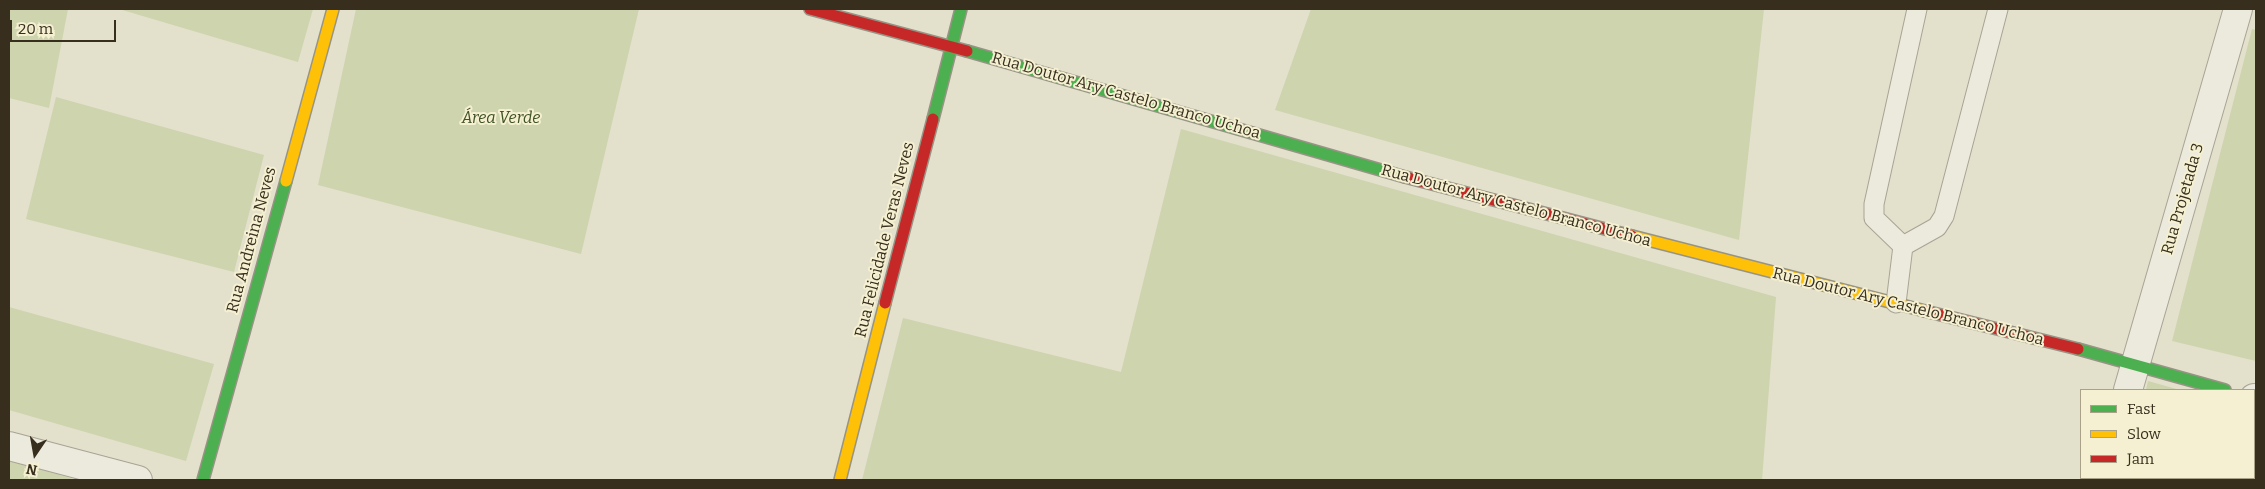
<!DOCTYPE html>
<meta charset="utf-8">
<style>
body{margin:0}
#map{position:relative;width:2265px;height:489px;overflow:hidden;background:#e3e0cc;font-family:Bitter,serif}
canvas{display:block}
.frame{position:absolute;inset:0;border:10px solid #372e1d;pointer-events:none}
.legend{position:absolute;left:2080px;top:389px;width:175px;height:90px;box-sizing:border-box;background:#f5f0d1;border:1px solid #a9a289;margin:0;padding:6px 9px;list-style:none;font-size:15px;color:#372e1d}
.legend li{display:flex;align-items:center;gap:10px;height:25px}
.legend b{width:25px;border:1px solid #a9a289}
.north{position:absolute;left:10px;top:429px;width:50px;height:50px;-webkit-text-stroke:4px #f5f0d1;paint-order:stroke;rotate:192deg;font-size:14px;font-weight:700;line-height:20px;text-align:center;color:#372e1d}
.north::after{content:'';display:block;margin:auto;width:18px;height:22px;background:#372e1d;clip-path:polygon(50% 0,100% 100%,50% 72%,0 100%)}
.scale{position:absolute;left:10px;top:20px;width:106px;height:22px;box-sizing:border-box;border:2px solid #372e1d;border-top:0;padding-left:6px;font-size:15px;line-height:18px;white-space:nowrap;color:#372e1d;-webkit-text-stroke:4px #f5f0d1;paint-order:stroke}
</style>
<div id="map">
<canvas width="2265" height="489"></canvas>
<div class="frame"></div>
<ul class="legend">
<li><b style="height:6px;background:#4caf50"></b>Fast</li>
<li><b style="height:6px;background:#ffc107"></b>Slow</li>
<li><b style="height:6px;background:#c62828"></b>Jam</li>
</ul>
<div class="north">N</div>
<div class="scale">20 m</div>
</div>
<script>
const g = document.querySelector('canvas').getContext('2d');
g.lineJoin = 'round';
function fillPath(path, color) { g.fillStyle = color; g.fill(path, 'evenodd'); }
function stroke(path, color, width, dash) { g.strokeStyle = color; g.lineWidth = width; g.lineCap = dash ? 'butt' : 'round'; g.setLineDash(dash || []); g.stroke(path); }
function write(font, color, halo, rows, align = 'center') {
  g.font = font + ' Bitter,serif'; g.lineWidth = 4; g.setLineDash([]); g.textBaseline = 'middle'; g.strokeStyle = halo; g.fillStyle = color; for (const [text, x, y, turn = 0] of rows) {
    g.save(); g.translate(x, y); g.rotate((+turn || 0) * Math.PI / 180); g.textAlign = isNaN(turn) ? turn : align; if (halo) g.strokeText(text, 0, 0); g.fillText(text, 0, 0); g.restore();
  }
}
const green = new Path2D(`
 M9,9H68L49,108L9,98Z
 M119,9H313L298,62Z
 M356,9H639L581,254L318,185Z
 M1311,9H1764L1739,240L1275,110Z
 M2252,29L2256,30V361L2172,341Z
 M56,97L264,155L234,272L26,219Z
 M1181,129L1776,297L1762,480H862L903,318L1121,372Z
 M9,307L214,364L186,461L9,410Z
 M2148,381L2180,390H2146Z
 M2254,412L2256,413V480H2122L2123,478H2254Z
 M9,458L76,480H9Z`);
const lane = new Path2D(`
 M1903,246L1937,227L1944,216L1998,9
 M1903,246L1874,218V204L1917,9
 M1896,303L1903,246`);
const street = new Path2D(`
 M2128,390L2238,9
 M2254,398L2256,399
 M9,446L138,480
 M2104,480L2105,478`);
const fast = new Path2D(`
 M967,51L1405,177
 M933,119L961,9
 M2078,349L2225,390
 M203,480L286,181`);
const slow = new Path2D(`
 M286,181L333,9
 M1632,236L1925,311
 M840,480L885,303`);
const jam = new Path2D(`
 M810,9L967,51
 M1405,177L1632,236
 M885,303L933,119
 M1925,311L2078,349`);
const streetNames = [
 ["Rua Doutor Ary Castelo Branco Uchoa",1126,96,16],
 ["Rua Projetada 3",2183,199,-74],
 ["Rua Doutor Ary Castelo Branco Uchoa",1516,206,15],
 ["Rua Andreina Neves",252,240,-75],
 ["Rua Felicidade Veras Neves",885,240,-76],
 ["Rua Doutor Ary Castelo Branco Uchoa",1908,307,14]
];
const parkNames = [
 ["Área Verde",501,119]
];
fillPath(green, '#ced4ae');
stroke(lane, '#a8a495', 21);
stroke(street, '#a8a495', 30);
stroke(fast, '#989485', 14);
stroke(slow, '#989485', 14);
stroke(jam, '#989485', 14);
stroke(lane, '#ece9dd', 19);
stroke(street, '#ece9dd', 28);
stroke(fast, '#4caf50', 11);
stroke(slow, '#ffc107', 11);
stroke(jam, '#c62828', 11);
write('16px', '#372e1d', '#f5f0d1', streetNames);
write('italic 16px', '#405324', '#f5f0d1', parkNames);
</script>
